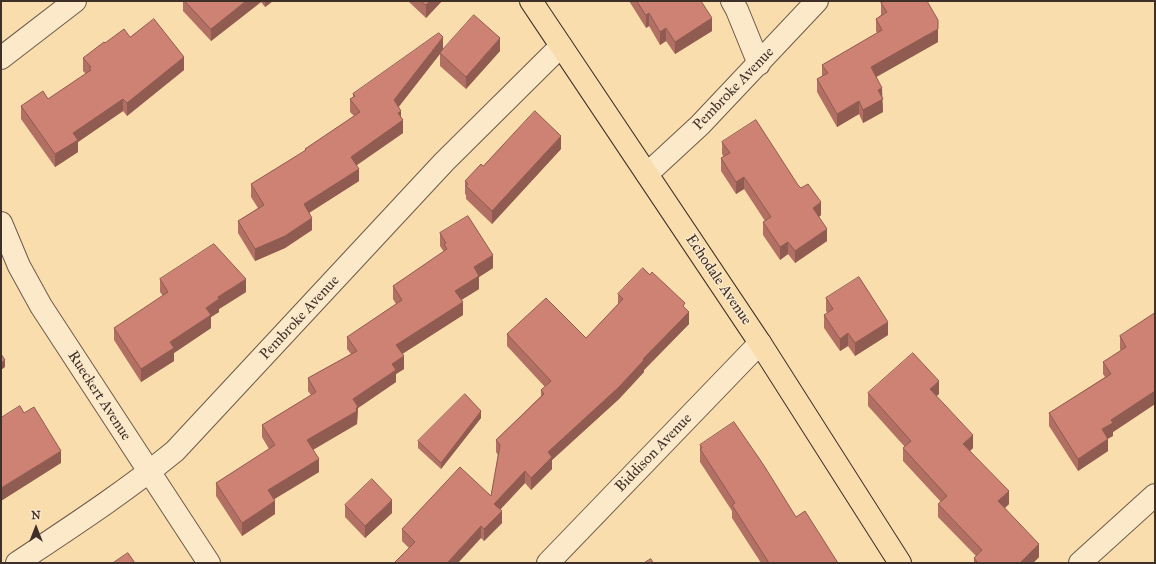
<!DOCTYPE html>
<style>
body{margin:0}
#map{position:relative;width:1156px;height:564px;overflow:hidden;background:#f9ddad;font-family:"IM FELL Great Primer",serif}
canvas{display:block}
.frame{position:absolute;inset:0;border:2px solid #3e2f29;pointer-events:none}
.north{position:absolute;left:16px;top:508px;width:40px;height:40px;-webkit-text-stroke:3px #fbe9ca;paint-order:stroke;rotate:0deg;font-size:11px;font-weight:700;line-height:16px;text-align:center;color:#3e2f29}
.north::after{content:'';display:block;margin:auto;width:14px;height:18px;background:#3e2f29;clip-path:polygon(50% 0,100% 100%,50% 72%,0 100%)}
</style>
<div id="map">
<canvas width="1156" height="564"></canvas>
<div class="frame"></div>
<div class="north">N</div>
</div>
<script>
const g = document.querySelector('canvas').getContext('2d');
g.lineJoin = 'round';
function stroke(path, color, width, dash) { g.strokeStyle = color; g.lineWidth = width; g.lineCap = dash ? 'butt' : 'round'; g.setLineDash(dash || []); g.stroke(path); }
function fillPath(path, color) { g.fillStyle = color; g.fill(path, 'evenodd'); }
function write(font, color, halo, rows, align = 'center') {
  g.font = font + ' "IM FELL Great Primer",serif'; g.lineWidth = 3; g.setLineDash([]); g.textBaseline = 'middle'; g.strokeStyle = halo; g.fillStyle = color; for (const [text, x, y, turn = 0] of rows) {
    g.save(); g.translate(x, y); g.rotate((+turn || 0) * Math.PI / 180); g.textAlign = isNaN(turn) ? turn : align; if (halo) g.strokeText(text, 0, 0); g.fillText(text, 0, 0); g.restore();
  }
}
const minor = new Path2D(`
 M732,1L737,10L759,64
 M1,58L75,1
 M647,174L700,125L817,1
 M1,223L19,266L41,306L209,563
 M17,563C71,527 125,492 175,451L444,162L561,46
 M548,563L760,343
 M1080,563L1155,495`);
const major = new Path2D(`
 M531,1L760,343L900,563`);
const wall = new Path2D(`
 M183,1H273L265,7L261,2L211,41L183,11Z
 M408,1H442L426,18Z
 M629,1H701L712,31L675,54L666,41L660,45L649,26L646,28Z
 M881,3L938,42L876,77L882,98L883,112L863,123L859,114L837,127L817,92V79L822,76V65L877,33L876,31V19L881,15Z
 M130,37L184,70L127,116L123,111L78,142V152L55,167L21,119V106L48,99L86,74L83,71V58L105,43Z
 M443,50L398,107L401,118L403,133L357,165L359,181L309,213L312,230L285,248L255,261L238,233V221L258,208L251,197V184L305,151V149L354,116L350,112V99L353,98V94Z
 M500,51L466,89L440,66V53Z
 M722,142L798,185L821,215L819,217L827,241L795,263L788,254L780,260L763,235V222L765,221L744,189L736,194L721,171V158L724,157L722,154Z
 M561,149L492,224L466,199V195L465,194V181L483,166Z
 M440,233L493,268L479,277V289L461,300L463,315L402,354L404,369L396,374V382L358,408L357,424L313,450L319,472L274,499L275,514L242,536L216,496V483L269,449L262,437V425L311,395L308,391V378L351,354L347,349V337L396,304L393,299V286L444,252L440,246Z
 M160,279L246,292L219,309V312L211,317V328L174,353V361L141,382L114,340V328L163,296L160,292Z
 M618,294L685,308L689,324L644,370V372L619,399L552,460V469L531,490L525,483L500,510L502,523L484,541L481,538L409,548L402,541V529L491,496L498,455L496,452V440L541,396V390L545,387L507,346V334L586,338L618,304Z
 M826,298L888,335L855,356L848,346L840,351L824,328V315L828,313L826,311Z
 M1155,313V404L1113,432V436L1108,438V451L1078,471L1049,426V413L1105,377L1103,374V362L1121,351L1120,349V336Z
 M868,393L939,394L936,396L973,448L970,451L1009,504L1005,508L1039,557L1033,563H974V558L976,556L938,517V504L941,502L903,461V448L905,447L868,406Z
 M481,418L441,469L418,448V441Z
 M700,445L796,517L838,563H761L732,518V511L700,462Z
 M345,505L392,513L365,538L345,517Z`);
const shadedWall = new Path2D(`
 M246,1H261V2L211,41V29Z
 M265,1H273L265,7Z
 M430,1H442L426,18V5Z
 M649,13V26L646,28V15Z
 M712,18V31L675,54V42Z
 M666,28V41L660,45V32Z
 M938,29V42L871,80V67Z
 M443,37V50L394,113V100Z
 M500,38V51L466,89V77Z
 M184,57V70L127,116V103Z
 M882,88L883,112L863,123V110L878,90Z
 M123,99V111L78,142V152L55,167V154L73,133Z
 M859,101V114L837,127V114Z
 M401,111V121L403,120V133L351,169V157L398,113Z
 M561,136V149L492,224V211Z
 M359,169V181L304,216V204Z
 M744,177V189L736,194V182Z
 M821,202V215L813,221V208Z
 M312,218V230L285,248L255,261V249Z
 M827,229V241L795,263V251Z
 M788,242V254L780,260V247Z
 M493,255V268L479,277V289L455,304V291L474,267Z
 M246,279V292L219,309V312L211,317V328L174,353V361L141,382V369L218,297Z
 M463,302V315L396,358V345Z
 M689,312V324L644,370V372L619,399L552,460V469L531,490V478L548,452L643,359Z
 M888,322V335L855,356V343Z
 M848,333V346L840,351V339Z
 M404,356V369L396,374V382L358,408L357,424L307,453V440L392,364Z
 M5,360V367L1,370V363Z
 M939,381V394L930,402V389Z
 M1155,391V404L1113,432V436L1102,442V429L1111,420Z
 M481,411V418L441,469V463Z
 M973,435V448L963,457V444Z
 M1108,439V451L1078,471V459Z
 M61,451V463L1,501V488Z
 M319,459V472L268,503V490Z
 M525,471V483L494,516V504Z
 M1009,491V504L998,514V501Z
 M392,500V513L365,538V526Z
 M275,501V514L242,536V523Z
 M502,511V523L484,541V529Z
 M481,526V538L458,563H447Z
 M1039,544V557L1033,563H1020Z`);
const building = new Path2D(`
 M185,1H246L211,29Z
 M421,1H430L426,5Z
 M637,1H701L712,18L675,42L666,28L660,32L649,13L646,15Z
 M886,1H927L938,20V29L871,67L882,88L878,90L883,99L863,110L859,101L837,114L817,79L828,73L822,65L882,30L876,19L887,12L881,3Z
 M474,15L500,38L466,77L440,53Z
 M154,19L184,57L127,103L123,99L73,133L78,140L55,154L21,106L43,91L48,99L91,70L89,68L91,67L83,58L104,42L105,43L124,29L130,37Z
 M439,33L443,37L394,100L401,111L398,113L403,120L351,157L359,169L304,204L312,218L285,236L255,249L238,221L264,205L251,184L306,150L305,149L360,112L350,99L355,96L353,94Z
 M535,111L561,136L492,211L466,186L468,184L465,181L481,164L483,166Z
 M756,120L798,185L801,188L808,184L821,202L813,208L827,229L795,251L788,242L780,247L763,222L771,217L744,177L736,182L721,158L730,153L722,142Z
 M468,216L493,255L474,267L479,276L455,291L463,302L396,345L404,356L392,364L396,370L353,399L358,407L356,408L357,411L307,440L319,459L268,490L275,501L242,523L216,483L275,445L262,425L316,392L308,378L357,351L347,337L402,300L393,286L447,249L444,244L446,243L440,233Z
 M214,244L246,279L218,297L219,299L206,308L211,315L170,342L174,348L141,369L114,328L168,292L160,279Z
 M643,268L650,275L652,272L685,303L683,306L689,312L643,359L644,360L619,387L548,452L552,457L531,478L525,471L494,504L502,511L484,529L481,526L447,563H394L415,542L402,529L460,467L491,496L500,445L496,440L544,394L541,390L551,381L507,334L546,298L586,338L623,299L618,294Z
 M859,277L888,322L855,343L848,333L840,339L824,315L833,309L826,298Z
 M1155,313V391L1111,420L1113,423L1102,429L1108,439L1078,459L1049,413L1111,374L1103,362L1126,347L1120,336Z
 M913,353L939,381L930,389L973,435L963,444L1009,491L998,501L1039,544L1020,563H978L974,558L982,550L938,504L947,496L903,448L911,441L868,393Z
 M1,354L5,360L1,363Z
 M465,394L481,411L441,463L418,441Z
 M20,406L24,413L34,407L61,451L1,488V418Z
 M734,422L763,464L796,517L805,511L838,563H769L732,505L735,503L700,449L702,448L700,445Z
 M372,479L392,500L365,526L345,505Z
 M128,553L135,563H113Z
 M651,559L653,563H644Z`);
const streetNames = [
 ["Pembroke Avenue",734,89,-46],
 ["Echodale Avenue",718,280,56],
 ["Pembroke Avenue",300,318,-47],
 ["Rueckert Avenue",99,396,57],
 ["Biddison Avenue",654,453,-46]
];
stroke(minor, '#6d5a4a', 24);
stroke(major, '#3e2f29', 24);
stroke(minor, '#fbe9ca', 22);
stroke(major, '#f9ddad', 22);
fillPath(wall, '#b17063');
fillPath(shadedWall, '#905b50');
fillPath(building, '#ce8273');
stroke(building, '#905b50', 1);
write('15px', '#3e2f29', '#fbe9ca', streetNames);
</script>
